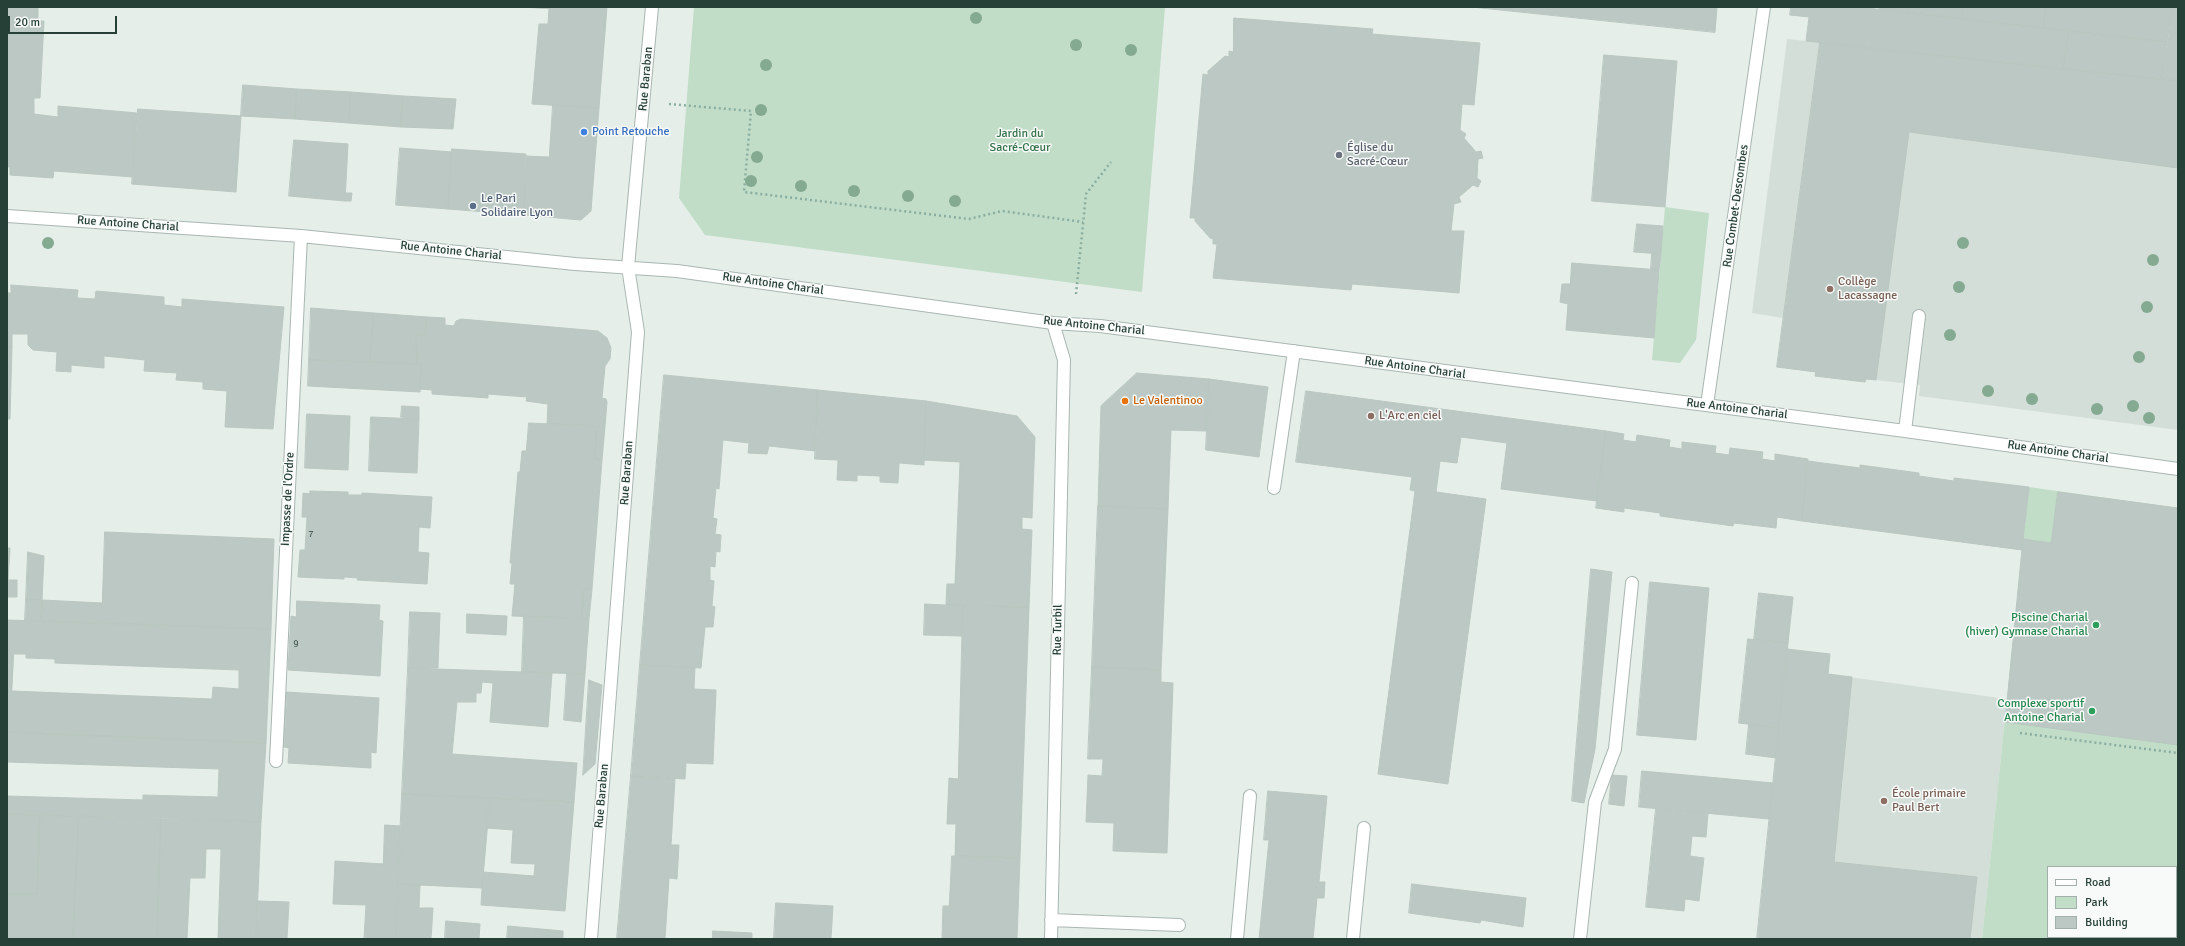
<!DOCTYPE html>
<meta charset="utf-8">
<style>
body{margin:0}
#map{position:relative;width:2185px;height:946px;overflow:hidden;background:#e6eeea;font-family:Signika,sans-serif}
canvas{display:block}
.frame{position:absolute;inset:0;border:8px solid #263f37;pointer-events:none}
.legend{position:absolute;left:2047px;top:866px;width:130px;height:72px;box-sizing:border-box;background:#f7faf8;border:1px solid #a3afab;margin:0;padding:5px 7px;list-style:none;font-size:12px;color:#263f37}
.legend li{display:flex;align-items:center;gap:8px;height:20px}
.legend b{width:20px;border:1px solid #a3afab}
.scale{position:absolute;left:8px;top:16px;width:109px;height:18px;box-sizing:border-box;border:2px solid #263f37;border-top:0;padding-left:5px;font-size:12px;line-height:14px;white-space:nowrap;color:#263f37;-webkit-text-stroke:3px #f7faf8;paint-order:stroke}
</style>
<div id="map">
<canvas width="2185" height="946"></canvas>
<div class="frame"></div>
<ul class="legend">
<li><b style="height:5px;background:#fff"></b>Road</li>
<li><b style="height:11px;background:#c1ddc7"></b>Park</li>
<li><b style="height:11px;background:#bcc8c3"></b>Building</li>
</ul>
<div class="scale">20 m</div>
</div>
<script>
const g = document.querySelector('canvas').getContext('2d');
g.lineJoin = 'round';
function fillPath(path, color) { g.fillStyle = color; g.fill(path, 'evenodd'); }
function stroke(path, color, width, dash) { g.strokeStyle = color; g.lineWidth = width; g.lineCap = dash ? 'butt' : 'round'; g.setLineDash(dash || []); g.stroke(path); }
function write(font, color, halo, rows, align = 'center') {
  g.font = font + ' Signika,sans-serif'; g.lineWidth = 3; g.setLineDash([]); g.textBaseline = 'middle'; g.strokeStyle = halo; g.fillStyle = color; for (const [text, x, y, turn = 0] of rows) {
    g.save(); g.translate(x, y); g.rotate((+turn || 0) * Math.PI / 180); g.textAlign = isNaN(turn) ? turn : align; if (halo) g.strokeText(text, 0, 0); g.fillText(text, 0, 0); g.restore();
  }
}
const built = new Path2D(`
 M1787,39L2178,81V430L1919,396L1920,385L1866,379L1865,382L1815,376V372L1777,367L1783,318L1752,313Z
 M1787,649L1830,654L1828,674L2007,699L1982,939H1757Z`);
const green = new Path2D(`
 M694,7H1165L1142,292L705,235L679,198Z
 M1665,207L1709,213L1696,340L1680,363L1652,360Z
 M2029,487L2178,508V939H1982ZM2048,867H2176V937H2048Z`);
const building = new Path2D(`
 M7,7H38V21H44L40,98H34V114L58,117V106L137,113L133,177L54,171L53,178L10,175V167H7Z
 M521,7H607L599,108L532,104L539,24H548L549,9Z
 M1472,7H1717L1715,32Z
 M1791,7H1858L2069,31L2063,69L1806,41L1809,17L1790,15Z
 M1880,7H1963L1962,19L1879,9Z
 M1963,7H2046L2043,28L1962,19Z
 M2046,7H2173L2168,42L2043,28Z
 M2173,7H2178V81L2161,79Z
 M1234,18L1373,29L1372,34L1480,43L1474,105L1462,104L1460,130L1466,134L1464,138L1476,152L1481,151L1483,158L1478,159L1477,178L1481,181L1478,187L1473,185L1459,197L1461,202L1454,204L1451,231H1464L1459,293L1352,284L1351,290L1213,278L1217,244H1213V239L1210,238L1195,221V218H1190L1203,74L1208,75V71L1225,56L1229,57V51L1233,52Z
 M2069,31L2168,42L2161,79L2063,69Z
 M1820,43L2178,81V168L1909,132L1876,380L1866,379L1865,382L1815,376L1816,372L1777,367Z
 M1604,55L1677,61L1665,207L1592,201Z
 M243,85L297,89L295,119L241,116Z
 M297,89L351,92L349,123L295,119Z
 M351,92L403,96L401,127L349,123Z
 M403,96L456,99L453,129L401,127Z
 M553,105L599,108L591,211L581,220L524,215L525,156L549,157Z
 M138,109L241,116L236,192L132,184Z
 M294,140L348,144L345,201L289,196Z
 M400,148L452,152L448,209L396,205Z
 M452,149L526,154L524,215L448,209Z
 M345,193H352L351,201H345Z
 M1637,224L1663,226L1661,254L1634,252Z
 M1652,254H1661L1659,270L1651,269Z
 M1572,263L1659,270L1654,338L1566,330L1568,304L1560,302L1562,284H1570Z
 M11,285L78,290L77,298L95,299L96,291L164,297V305L182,307V299L284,307L273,429L225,427L227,391L203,389V382L176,380L177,373L144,371L145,360L104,356V368L71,365V372L56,371L57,352L33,350L28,345V334H12V347H7V293H11Z
 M311,308L374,313L370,362L309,360Z
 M374,313L427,317L424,335L416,334L417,364L370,362Z
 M427,317L445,318V325L454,326L456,321L461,319L598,331L607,338L611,348L610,359L605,366L602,398L606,399L607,402L605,426L547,424L548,404L526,401L527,397L488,394V398L432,394V390L420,389L421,364H417L416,334L424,335Z
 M7,347H12L10,419H7Z
 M309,360L421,364L420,392L308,386Z
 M1137,373L1209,379L1207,431L1171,430L1168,509L1098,506L1101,406Z
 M664,375L818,390L815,451L769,446L767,454L748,453L749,443L723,440L719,489L716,488L713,518L717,519L715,534L721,535L720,552L716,551L715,567L710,566V580L714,581L712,606L715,607L713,627H705L701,668L640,665Z
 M1209,379L1268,387L1259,457L1206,450Z
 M818,390L926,401L924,465L899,463L898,483L880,482V476L857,475V481L837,480L838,460L815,459Z
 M1306,391L1606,431L1597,501L1501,489L1507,443L1461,437L1457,463L1440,461L1436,492L1486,499L1448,784L1378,774L1415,491L1410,490L1412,477L1296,462Z
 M926,401L1017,416L1035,437L1032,518L1022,517V529L1032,530L1029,607L946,605L947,584H955L960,462L924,460Z
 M402,406L419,407V419L401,417Z
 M307,414L350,416L348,470L305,468Z
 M371,417L419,419L417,473L369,471Z
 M529,423L597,426L595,459L602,460L596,537L592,589H584L582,618L512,616L515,584H510L512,563H510L518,472H520L522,451H526Z
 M597,426H605L602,460L595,459Z
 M1606,431L1624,434L1623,440L1636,442L1637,435L1670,440L1669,447L1682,449V442L1716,446L1715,453L1729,455L1730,448L1763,452L1762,459L1775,461V454L1808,459L1802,521L1777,517L1776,528L1734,523L1733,526L1660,516V513L1624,508V512L1596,508Z
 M1808,461L1860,468V465L1919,473V476L1954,481V478L2029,487L2022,550L1802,521Z
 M310,491L348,492V495H362V493L432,497L430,528L419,527L418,552L429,553L427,584L357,580L358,578L344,577V579L298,577L300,550H305L307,517H302L303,493L310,494Z
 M2058,492L2178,508V745L2005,722L2023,539L2051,543Z
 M1098,506L1168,509L1161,670L1092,667Z
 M105,532L274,539L271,629L41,621L42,600L102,603Z
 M7,548H10L8,580H17V597H7V615Z
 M28,552L44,556L42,600H26Z
 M1591,569L1612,572L1595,749L1584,803L1572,801Z
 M1650,582L1709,588L1696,740L1637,735Z
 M584,589H592L589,619L582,618Z
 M1759,593L1793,597L1788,643L1754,640Z
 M26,600H42L41,621L25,620Z
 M297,601L380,605L379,620L383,621L380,676L288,670L291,616L296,617Z
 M925,604L963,606L962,636L924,635Z
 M963,606L1029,607L1020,858L955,856L956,824H947L949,778L958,779Z
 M410,612L440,613L438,668H408Z
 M467,614L507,616L506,635L467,633Z
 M524,616L589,619L585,674L522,672Z
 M7,620L271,629L266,743L7,732ZM14,654H26V658L55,659V663L239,670V689L213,687L212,699L12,691Z
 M1748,639L1788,643L1779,728L1739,723Z
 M1787,649L1830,654L1828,674L1852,677L1834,862L1977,877L1970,939H1757Z
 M640,665L695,668L694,689L716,690L713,764L686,763L685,779L631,776Z
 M1092,667L1161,670V682L1173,683L1167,853L1113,851L1114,823L1086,822L1088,775L1102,776L1103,759H1088Z
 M408,668L552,673L548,727L490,722L493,683L482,682L481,693H476V702H457L452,754L577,763L574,802L402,794Z
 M567,673L585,674L581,722L564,720Z
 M589,680L602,685L595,764L583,775Z
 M287,692L379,698L376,753L371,752V768L288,763L289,748L284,747Z
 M1749,724L1779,728L1776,758L1746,754Z
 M7,732L266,743L261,822L7,814V796L143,800V795L218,797L219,769L8,762L7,765Z
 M1642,771L1773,783L1769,819L1639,807Z
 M1612,775L1627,776L1624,806L1609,804Z
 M631,776L675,779L671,845H679L677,879L669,878L665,939H617Z
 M1268,791L1327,796L1319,882H1325L1324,898H1317L1313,939H1259L1269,840H1264Z
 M402,794L490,798L482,888L398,884Z
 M490,798L574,802L565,911L481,905L483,872L534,876L535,864L511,863L513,830L487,828Z
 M1656,808L1708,813L1706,837L1692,836L1690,856L1704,858L1699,901L1685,899L1684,911L1646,907Z
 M7,814L40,815L37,894H7Z
 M40,815L79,816L73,939H7V894H37Z
 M79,816L161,818L157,939H73Z
 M161,818L261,822L256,939H218L221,849H206L205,878H190L187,939H157Z
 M385,825L401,826L396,939H364L366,905L333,904L335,861L383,864Z
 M952,856L1020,858L1017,939H942L943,906H949Z
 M398,884L420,885L419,908H433L431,939L396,938Z
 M1412,884L1526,898L1523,927L1481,920L1480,923L1409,913Z
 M258,901L289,902L287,939H256Z
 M776,903L833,906L831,939H774Z
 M446,921L480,924L479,939H445Z
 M508,926L563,931V939H507Z
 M713,931L752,933V939H713Z`);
const path = new Path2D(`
 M669,104L751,111L744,192L969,219L1002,211L1083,222
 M1076,294L1086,194L1111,162
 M2020,733L2178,753`);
const minor = new Path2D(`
 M7,216L301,236L575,264L677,271L1053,323L1100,326L1905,431L2178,469
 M1707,405L1764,7
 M1905,431L1919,316
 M1274,488L1294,351
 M276,761L301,236
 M1051,920L1179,925
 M591,939L638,332L628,267L652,7
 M1051,939L1064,360L1053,323
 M1237,939L1250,796
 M1353,939L1364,828
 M1580,939L1595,802L1615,749L1632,583`);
const trees = [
 [976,18],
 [1076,45],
 [1131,50],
 [766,65],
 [761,110],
 [757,157],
 [751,181],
 [801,186],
 [854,191],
 [908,196],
 [955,201],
 [48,243],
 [1963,243],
 [2153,260],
 [1959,287],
 [2147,307],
 [1950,335],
 [2139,357],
 [1988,391],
 [2032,399],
 [2133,406],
 [2097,409],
 [2149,418]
];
const markers = [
 [584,132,4,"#3f7fe0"],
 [1339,155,4,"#6b7280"],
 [473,206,4,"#5c6f8a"],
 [1830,289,4,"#8d6e63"],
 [1125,401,4,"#e8710a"],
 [1371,416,4,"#8d6e63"],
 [2096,625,4,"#2e9e5b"],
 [2092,711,4,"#2e9e5b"],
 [1884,801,4,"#8d6e63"]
];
const numberNames = [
 ["7",311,534],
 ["9",296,644]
];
const streetNames = [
 ["Rue Baraban",646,79,-85],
 ["Rue Combet-Descombes",1736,206,-82],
 ["Rue Antoine Charial",128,224,4],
 ["Rue Antoine Charial",451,251,6],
 ["Rue Antoine Charial",773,284,8],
 ["Rue Antoine Charial",1094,326,6],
 ["Rue Antoine Charial",1415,368,8],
 ["Rue Antoine Charial",1737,409,7],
 ["Rue Antoine Charial",2058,452,8],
 ["Rue Baraban",627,473,-86],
 ["Impasse de l'Ordre",288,499,-87],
 ["Rue Turbil",1058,630,-89],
 ["Rue Baraban",602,796,-85]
];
const shopNames = [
 ["Point Retouche",592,132]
];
const parkNames = [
 ["Jardin du",1020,134],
 ["Sacré-Cœur",1020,148]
];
const worshipNames = [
 ["Église du",1347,148],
 ["Sacré-Cœur",1347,162]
];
const serviceNames = [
 ["Le Pari",481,199],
 ["Solidaire Lyon",481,213]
];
const educationNames = [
 ["Collège",1838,282],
 ["Lacassagne",1838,296],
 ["L'Arc en ciel",1379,416],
 ["École primaire",1892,794],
 ["Paul Bert",1892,808]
];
const foodNames = [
 ["Le Valentinoo",1133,401]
];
const leisureNames = [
 ["Piscine Charial",2088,618],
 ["(hiver) Gymnase Charial",2088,632],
 ["Complexe sportif",2084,704],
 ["Antoine Charial",2084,718]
];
fillPath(built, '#d4ded9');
fillPath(green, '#c1ddc7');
fillPath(building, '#bcc8c3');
stroke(building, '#b9c7c1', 1);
stroke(minor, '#a9b6b1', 14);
stroke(path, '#89aea1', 2.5, [2, 3]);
stroke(minor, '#fff', 12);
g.fillStyle = '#84aa91';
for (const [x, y] of trees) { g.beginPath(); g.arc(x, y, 6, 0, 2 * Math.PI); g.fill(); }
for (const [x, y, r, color] of markers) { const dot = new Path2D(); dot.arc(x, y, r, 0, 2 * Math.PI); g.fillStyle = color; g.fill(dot); stroke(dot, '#f7faf8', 1.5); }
write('10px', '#4c615a', null, numberNames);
write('12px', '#263f37', '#f7faf8', streetNames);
write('12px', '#366cbe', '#f7faf8', shopNames, 'left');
write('12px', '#347249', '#f7faf8', parkNames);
write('12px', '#5b616d', '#f7faf8', worshipNames, 'left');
write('12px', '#4e5e75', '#f7faf8', serviceNames, 'left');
write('12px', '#785e54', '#f7faf8', educationNames, 'left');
write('12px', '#c56008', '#f7faf8', foodNames, 'left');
write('12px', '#27864d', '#f7faf8', leisureNames, 'right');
</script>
